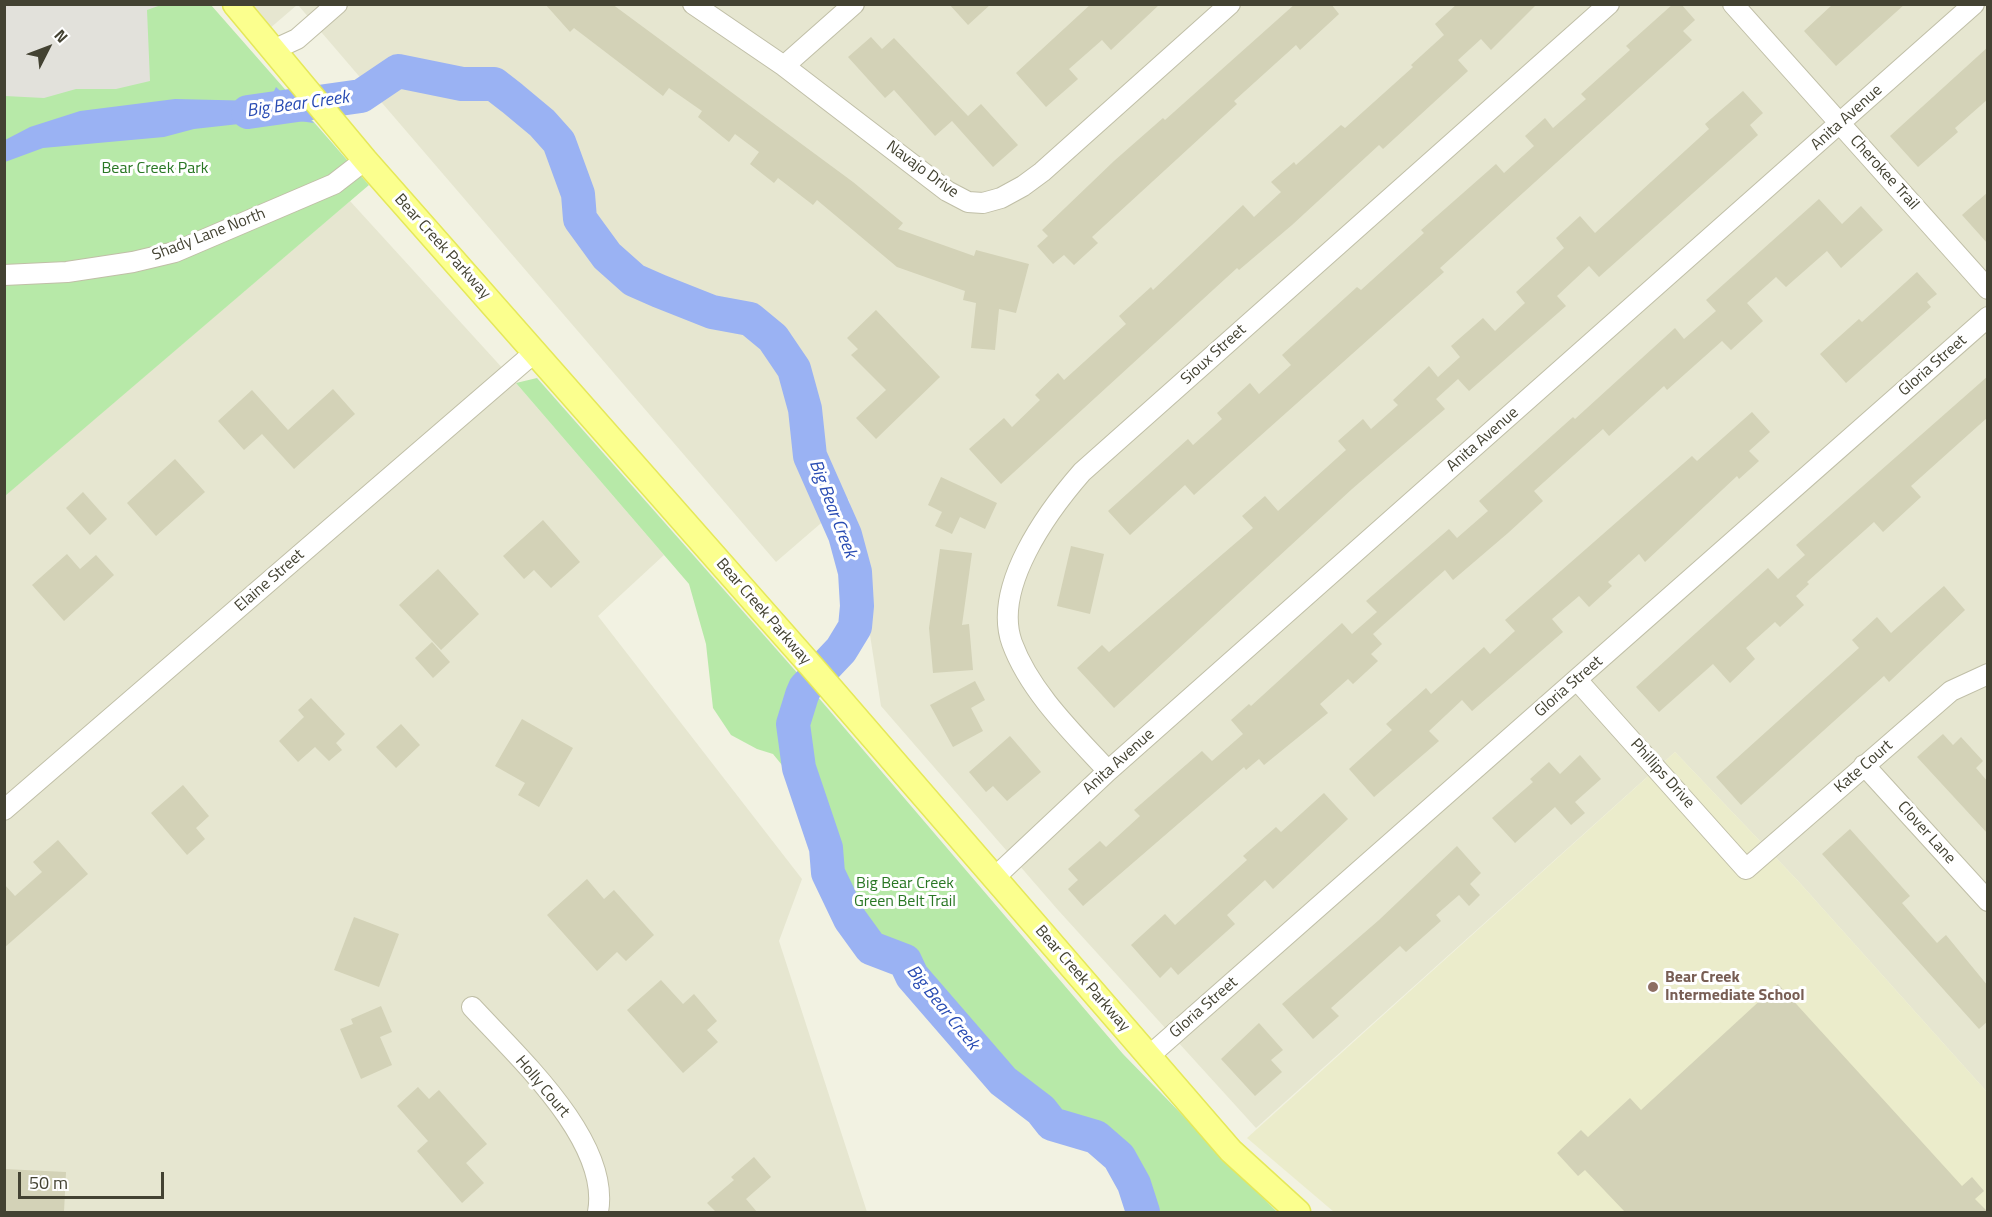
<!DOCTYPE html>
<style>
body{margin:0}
#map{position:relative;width:1992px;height:1217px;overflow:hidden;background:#f2f2e2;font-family:"Titillium Web",sans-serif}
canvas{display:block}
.frame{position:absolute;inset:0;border:6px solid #434232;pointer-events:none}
.north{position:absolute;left:18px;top:18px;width:60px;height:60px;-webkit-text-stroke:4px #fff;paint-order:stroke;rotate:48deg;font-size:16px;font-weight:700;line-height:24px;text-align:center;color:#434232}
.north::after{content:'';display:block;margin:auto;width:21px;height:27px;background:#434232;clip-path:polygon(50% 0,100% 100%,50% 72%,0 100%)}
.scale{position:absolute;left:18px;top:1172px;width:146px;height:27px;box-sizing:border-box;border:3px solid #434232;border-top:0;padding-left:8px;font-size:18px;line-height:21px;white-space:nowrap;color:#434232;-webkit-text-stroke:4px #fff;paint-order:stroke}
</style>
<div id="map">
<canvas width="1992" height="1217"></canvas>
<div class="frame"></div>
<div class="north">N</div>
<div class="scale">50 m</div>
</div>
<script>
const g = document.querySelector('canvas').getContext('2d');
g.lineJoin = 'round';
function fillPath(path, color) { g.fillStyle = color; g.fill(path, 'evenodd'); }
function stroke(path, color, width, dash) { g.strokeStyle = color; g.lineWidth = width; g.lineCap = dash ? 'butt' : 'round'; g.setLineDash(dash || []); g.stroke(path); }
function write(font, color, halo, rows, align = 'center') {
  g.font = font + ' "Titillium Web",sans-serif'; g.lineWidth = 6; g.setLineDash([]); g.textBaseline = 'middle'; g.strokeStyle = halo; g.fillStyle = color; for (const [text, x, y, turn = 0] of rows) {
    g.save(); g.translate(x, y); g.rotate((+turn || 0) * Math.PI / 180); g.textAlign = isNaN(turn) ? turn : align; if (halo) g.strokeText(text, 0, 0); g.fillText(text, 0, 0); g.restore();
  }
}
const residential = new Path2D(`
 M235,5H297L262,35Z
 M298,5H1987V1092L1799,882L1675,752L1256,1128L1058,910L881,706L849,499L776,562Z
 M350,201L516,383L664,555L598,616L802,879L779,941L867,1212H5L4,496Z`);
const education = new Path2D(`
 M1675,752L1799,882L1987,1092V1212H1334L1247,1138Z`);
const green = new Path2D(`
 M5,5H211L369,185L5,496Z
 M537,378L800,676L1123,1054L1277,1212H1143L1134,1184L1119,1157L1096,1137L1052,1124L1003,1081L912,976L905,961L871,948L850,919L839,895L803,791L773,754L757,749L731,735L713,708L706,644L689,584L516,383Z`);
const parking = new Path2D(`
 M4,5H161L147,10L150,81L116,89H76L44,98L5,96Z`);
const water = new Path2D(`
 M276,87L314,123L284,119L194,129L164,137L43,148L5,162V140L30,127L80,111L175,99L260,101L272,95Z`);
const river = new Path2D(`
 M248,112L361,96L398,71L462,84H494L512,98L542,123L559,142L578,194L580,219L607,256L634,280L659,291L712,312L750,319L773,338L794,369L805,409L810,456L845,535L855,572L857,606L855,627L841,650L805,688L802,695L793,724L799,768L826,848L828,873L850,919L871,948L905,961L912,976L1003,1081L1041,1110L1052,1124L1096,1137L1119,1157L1134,1184L1143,1212`);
const building = new Path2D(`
 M545,4H612L853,182L903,223L898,229L974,256L976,250L1029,264L1016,313L999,309L995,350L971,348L976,303L963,300L965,291L897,267L817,200L813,205L778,178L774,183L750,164L759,152L735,134L729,142L698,117L702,111L669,88L663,96L574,28L570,32Z
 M949,4H991L968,25Z
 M1091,4H1160L1111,50L1102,40L1069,69L1078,79L1046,107L1016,73Z
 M1295,4H1331L1339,14L1300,50L1296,45L1234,101L1237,104L1092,237L1098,243L1074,265L1064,255L1053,264L1037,246L1048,236L1042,230L1114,161L1163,118L1165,120Z
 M1457,4H1537L1491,50L1481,39L1458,60L1468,71L1383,149L1379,145L1292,225L1239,270L1237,268L1001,484L969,449L1004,418L1012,427L1040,400L1035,395L1058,373L1064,380L1126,324L1119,316L1151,287L1153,290L1243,205L1254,217L1281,192L1271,182L1294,162L1296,165L1341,125L1345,128L1413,67L1411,65L1444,35L1435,24Z
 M1673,4H1681L1695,20L1683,31L1692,40L1440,268L1444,272L1194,495L1185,485L1130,535L1108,511L1188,439L1193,445L1222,419L1217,413L1250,383L1259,394L1291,365L1282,355L1357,287L1361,290L1424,233L1421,230L1496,164L1504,173L1534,146L1525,136L1545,118L1553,128L1586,99L1581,94L1630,50L1626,46Z
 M1833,4H1905L1836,66L1804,31Z
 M871,37L882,49L894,38L968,116L981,104L1018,145L993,167L952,121L935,136L894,90L885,98L848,57Z
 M1988,47V99L1955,128L1958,132L1918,167L1890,136Z
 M1743,91L1763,113L1750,125L1758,135L1599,277L1589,266L1557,296L1566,306L1469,391L1458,379L1436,399L1445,409L1352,489L1114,708L1077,668L1102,645L1109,652L1253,528L1242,516L1265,496L1278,511L1346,450L1338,441L1363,419L1371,429L1398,405L1393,400L1429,366L1438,377L1460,357L1451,346L1483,318L1495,331L1525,303L1516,292L1564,248L1556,238L1580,216L1595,233L1709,129L1705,124Z
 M1988,192V244L1962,215Z
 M1819,199L1842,224L1861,206L1883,230L1841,268L1827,251L1786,287L1776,277L1747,303L1763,321L1731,350L1722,341L1667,390L1664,386L1609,436L1603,429L1534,491L1543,501L1508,533L1453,580L1445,570L1373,634L1382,644L1371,654L1378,661L1353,684L1348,679L1320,704L1328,713L1264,765L1259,759L1246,770L1244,767L1083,906L1068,889L1078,880L1068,869L1100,841L1106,847L1140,816L1134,810L1202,751L1212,761L1243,734L1231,720L1249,704L1251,706L1342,623L1352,634L1377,612L1366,601L1449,529L1457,538L1488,511L1479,501L1573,417L1575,419L1675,328L1684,339L1716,311L1706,300Z
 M1917,272L1937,294L1927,302L1931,307L1846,383L1820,354L1859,319L1862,322Z
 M876,310L940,377L876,439L856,418L886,390L851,355L858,349L847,338Z
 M1988,376V417L1911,486L1921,497L1883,532L1874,522L1807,582L1809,584L1796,596L1804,605L1780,627L1775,622L1746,648L1755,659L1730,683L1713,664L1659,712L1636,687L1768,568L1778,579L1805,555L1796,545Z
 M333,389L355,414L294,469L262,434L244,450L218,421L252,390L288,430Z
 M1752,412L1770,432L1749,451L1759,461L1739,479L1737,476L1645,562L1639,554L1608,582L1612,586L1589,607L1579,596L1552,619L1563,632L1472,711L1462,700L1429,731L1439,741L1374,797L1349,769L1392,730L1386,724L1426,688L1431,694L1484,647L1490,654L1515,631L1505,620L1692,456L1697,461Z
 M175,459L205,492L156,536L127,503Z
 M941,477L997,503L985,529L960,517L952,534L935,526L942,512L928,505Z
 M83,492L107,519L90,535L66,508Z
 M543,520L580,562L551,588L534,570L524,579L503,556Z
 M1071,546L1104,554L1090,614L1057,606Z
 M940,549L972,553L962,625L969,624L973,670L933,673L929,628Z
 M67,554L80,569L96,555L114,575L64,621L32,585Z
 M438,569L479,614L441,650L399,605Z
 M1944,586L1965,610L1889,682L1884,676L1741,805L1716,777L1859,648L1852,640L1877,617L1891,633Z
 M432,642L450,662L433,678L415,658Z
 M975,681L985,700L971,708L983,731L953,747L930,705Z
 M311,698L345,734L336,743L342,750L329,761L315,747L298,762L279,741L304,717L298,710Z
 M522,719L573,748L539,807L518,795L525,783L495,766Z
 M401,724L420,745L396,768L376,747Z
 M1943,734L1953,745L1961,737L1983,761L1976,768L1988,782V834L1917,757Z
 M1010,736L1041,772L1007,801L993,786L986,792L969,772Z
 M1580,755L1601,779L1575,802L1585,813L1571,825L1555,807L1515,843L1492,818L1533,782L1530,779L1549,762L1560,774Z
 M183,785L209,816L196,828L205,839L187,855L151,813Z
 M1324,793L1348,819L1273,889L1265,880L1227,915L1235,924L1178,975L1171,967L1160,978L1131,945L1165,914L1175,925L1247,860L1243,856L1276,827L1281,832Z
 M1850,829L1910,896L1902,903L1937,943L1946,935L1988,986V1021L1979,1029L1822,854Z
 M58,840L88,874L4,948V884L15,896L42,872L33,862Z
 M1457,846L1481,873L1470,884L1480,895L1469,906L1459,895L1436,915L1441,921L1406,952L1400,946L1331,1008L1339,1016L1313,1039L1282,1004L1379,920Z
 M587,879L604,899L614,890L654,935L626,961L617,952L597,971L547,915Z
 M354,917L399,934L379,987L334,970Z
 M661,980L683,1004L694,994L717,1021L707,1030L718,1042L683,1073L627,1010Z
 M1778,984L1962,1186L1972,1177L1984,1191L1975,1199L1988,1212H1625L1585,1170L1578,1176L1557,1153L1581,1130L1588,1137L1630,1098L1641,1110Z
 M381,1006L392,1032L380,1037L392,1065L361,1079L340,1029L353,1024L351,1019Z
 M1259,1023L1283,1050L1271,1060L1282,1072L1255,1096L1221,1059Z
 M418,1087L429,1099L439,1090L487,1144L466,1163L484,1183L462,1203L417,1151L428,1141L397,1106Z
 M754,1157L771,1177L746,1199L757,1212H716L707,1203L734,1180L731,1177Z
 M4,1169L66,1172L64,1212H4Z`);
const minor = new Path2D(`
 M693,4L784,66L947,191L968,202L983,203L1001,198L1023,186L1042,172L1230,4
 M1733,4L1988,289
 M273,50L297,39L337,4
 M784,66L854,4
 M4,275L67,272L133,262L175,252L334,184L365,160
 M1577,680L1746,869L1951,691L1988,674
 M1864,765L1988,901
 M1108,771C1073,733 1030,692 1012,643C992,587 1048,511 1082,472L1609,4
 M4,810L535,352
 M994,878L1108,771L1974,4
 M472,1007C517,1056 611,1141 598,1212
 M1149,1056L1988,317`);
const major = new Path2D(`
 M235,4L365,160L813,668L1231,1151L1298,1212`);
const markers = [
 [1653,987,6,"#8d6e63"]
];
const streetNames = [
 ["Anita Avenue",1847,118,-42],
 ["Navajo Drive",922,170,36],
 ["Cherokee Trail",1884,173,48],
 ["Shady Lane North",209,235,-21],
 ["Bear Creek Parkway",442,247,48],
 ["Sioux Street",1214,355,-42],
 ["Gloria Street",1933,366,-41],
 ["Anita Avenue",1483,440,-41],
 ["Elaine Street",270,581,-41],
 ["Bear Creek Parkway",763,612,49],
 ["Gloria Street",1569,687,-41],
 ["Anita Avenue",1119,762,-42],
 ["Kate Court",1864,767,-41],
 ["Phillips Drive",1662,774,48],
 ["Clover Lane",1926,833,48],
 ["Bear Creek Parkway",1082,979,49],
 ["Gloria Street",1204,1008,-41],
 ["Holly Court",542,1087,50]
];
const parkNames = [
 ["Bear Creek Park",155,169],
 ["Big Bear Creek",905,884],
 ["Green Belt Trail",905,902]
];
const educationNames = [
 ["Bear Creek",1665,978],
 ["Intermediate School",1665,996]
];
const waterNames = [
 ["Big Bear Creek",298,105,-8],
 ["Big Bear Creek",832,509,69],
 ["Big Bear Creek",942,1008,51]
];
fillPath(residential, '#e6e6d0');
fillPath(education, '#ebeccb');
fillPath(green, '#b7e9a8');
fillPath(parking, '#e2e1db');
fillPath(water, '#9ab2f3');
stroke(river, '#9ab2f3', 34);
fillPath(building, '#d3d2b7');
stroke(minor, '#c0bfa7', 22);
stroke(major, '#e5e859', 27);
stroke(minor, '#fff', 20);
stroke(major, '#fbff8e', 24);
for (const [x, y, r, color] of markers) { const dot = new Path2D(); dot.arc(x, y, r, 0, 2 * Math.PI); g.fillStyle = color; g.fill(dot); stroke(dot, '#fff', 2); }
write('16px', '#434232', '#fff', streetNames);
write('16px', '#297724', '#fff', parkNames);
write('bold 16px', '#785e54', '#fff', educationNames, 'left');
write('italic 18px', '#284bb3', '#fff', waterNames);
</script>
